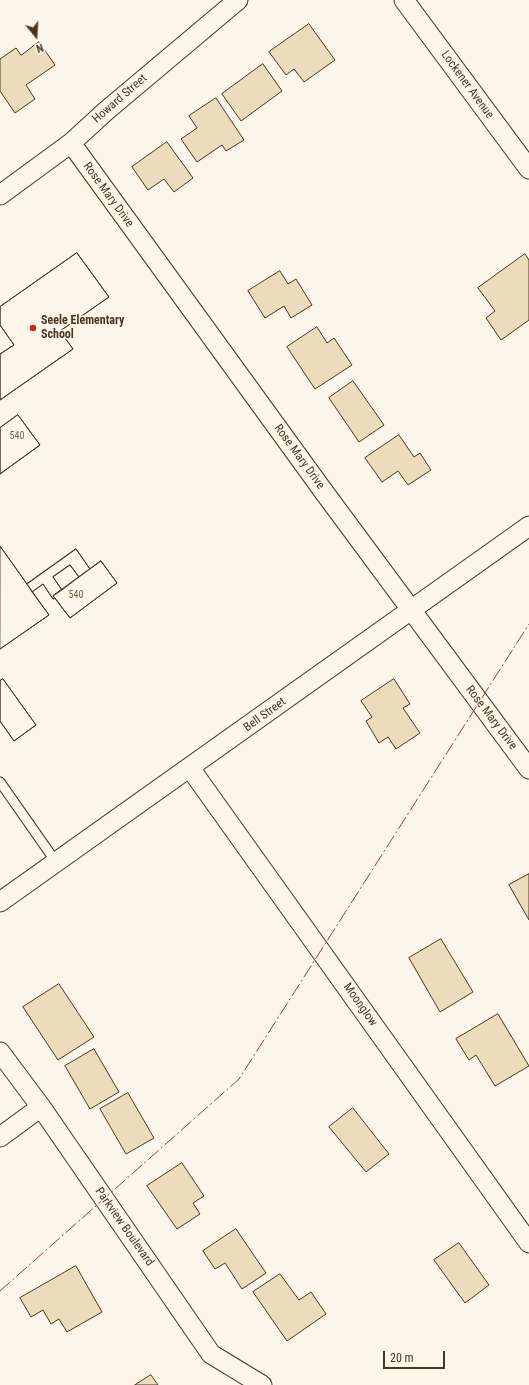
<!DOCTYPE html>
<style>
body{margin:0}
#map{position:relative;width:529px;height:1385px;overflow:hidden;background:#fbf6e9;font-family:"Roboto Condensed",sans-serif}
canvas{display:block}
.north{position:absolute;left:16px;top:16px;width:40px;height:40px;-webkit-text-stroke:3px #fbf6e9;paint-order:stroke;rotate:162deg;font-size:11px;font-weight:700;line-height:16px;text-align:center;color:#4a3520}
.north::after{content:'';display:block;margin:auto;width:14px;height:18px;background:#4a3520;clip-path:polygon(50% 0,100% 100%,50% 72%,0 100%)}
.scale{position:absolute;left:383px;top:1351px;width:62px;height:18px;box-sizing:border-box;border:2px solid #4a3520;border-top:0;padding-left:5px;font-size:12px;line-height:14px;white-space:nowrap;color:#4a3520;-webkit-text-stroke:3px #fbf6e9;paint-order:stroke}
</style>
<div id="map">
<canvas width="529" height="1385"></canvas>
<div class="north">N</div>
<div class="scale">20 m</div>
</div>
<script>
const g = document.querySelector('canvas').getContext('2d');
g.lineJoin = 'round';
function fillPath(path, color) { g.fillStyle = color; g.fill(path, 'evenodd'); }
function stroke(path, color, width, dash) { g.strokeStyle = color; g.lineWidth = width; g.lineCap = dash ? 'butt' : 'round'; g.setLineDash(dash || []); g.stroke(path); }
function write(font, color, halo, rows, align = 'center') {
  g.font = font + ' "Roboto Condensed",sans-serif'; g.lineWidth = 3; g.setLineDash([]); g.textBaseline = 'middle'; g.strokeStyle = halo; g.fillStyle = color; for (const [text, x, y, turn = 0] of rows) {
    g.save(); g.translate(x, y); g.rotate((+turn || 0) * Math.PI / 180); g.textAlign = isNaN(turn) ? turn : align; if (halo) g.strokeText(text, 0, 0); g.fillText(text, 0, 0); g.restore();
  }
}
const building = new Path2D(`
 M309,24L335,60L304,82L294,69L286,75L269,52Z
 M39,42L55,65L26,85L35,99L15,113L0,91V59L16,48L21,55Z
 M263,64L282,91L241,121L222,94Z
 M216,98L244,140L226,151L222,145L197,162L181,139L197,128L189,116Z
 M167,142L193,178L174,192L164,179L148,190L132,167Z
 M77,253L109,297L60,331L73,349L0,400V354L14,345L0,325V307Z
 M77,253L109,297L60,331L73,349L0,400V354L14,345L0,325V307Z
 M525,254L529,260V320L501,340L486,318L495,311L478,288Z
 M280,271L288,284L296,279L312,305L291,318L284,306L265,318L248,291Z
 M317,327L327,343L334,338L352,365L315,389L287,347Z
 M353,381L384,425L359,442L329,398Z
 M18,415L40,445L0,474V428Z
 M18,415L40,445L0,474V428Z
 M399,435L414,457L420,453L431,470L408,485L398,471L382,482L365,458Z
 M0,546L27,584L76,549L90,569L101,561L117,583L70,618L55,598L53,599L43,584L32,592L49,615L0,649ZM70,565L79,577L62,590L53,577Z
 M0,546L49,615L0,649Z
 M76,549L90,569L79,577L70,565L53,577L62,590L53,596L55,598L53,599L43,584L32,592L27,584Z
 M101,561L117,583L70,618L53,596Z
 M3,679L36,725L14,741L0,721V681Z
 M3,679L36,725L14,741L0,721V681Z
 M394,679L410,704L403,708L420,733L396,749L388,737L379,743L366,721L372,717L361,701Z
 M529,874V920L509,885Z
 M441,939L473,992L440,1012L409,958Z
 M59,984L94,1037L58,1060L23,1007Z
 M498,1014L529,1066L495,1086L476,1055L469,1060L456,1039Z
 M94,1049L119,1092L90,1109L65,1066Z
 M128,1093L154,1138L126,1154L100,1109Z
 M353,1108L389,1154L366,1172L329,1127Z
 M182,1163L204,1196L193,1203L200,1214L177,1229L147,1186Z
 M236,1229L266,1273L242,1289L225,1263L215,1269L203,1251Z
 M459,1243L489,1285L465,1303L434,1260Z
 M76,1266L102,1312L67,1332L59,1319L51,1324L43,1310L31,1317L20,1298Z
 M280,1274L299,1300L311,1292L326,1314L287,1341L253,1292Z
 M151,1375L158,1385H135Z`);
const service = new Path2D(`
 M0,782L56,862`);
const minor = new Path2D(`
 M404,0L529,169
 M71,143L324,492L529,769
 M0,195L71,143L106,111L238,0
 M190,768L529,1243
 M0,902L529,526
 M0,1052L41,1107L211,1354L262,1385
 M0,1137L41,1107`);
const power = new Path2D(`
 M0,1291L239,1079L529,624`);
const markers = [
 [33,328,4,"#c62828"]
];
const numberNames = [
 ["540",17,436],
 ["540",76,595]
];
const streetNames = [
 ["Lockener Avenue",467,85,54],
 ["Howard Street",120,99,-41],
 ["Rose Mary Drive",108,195,54],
 ["Rose Mary Drive",299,457,54],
 ["Bell Street",265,715,-36],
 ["Rose Mary Drive",491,718,53],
 ["Moonglow",360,1005,55],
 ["Parkview Boulevard",124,1227,55]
];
const poiNames = [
 ["Seele Elementary",41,321],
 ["School",41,335]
];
fillPath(building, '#ecdcbc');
stroke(building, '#4a3520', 1);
stroke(service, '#4a3520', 11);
stroke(minor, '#4a3520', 21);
stroke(service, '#fbf6e9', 9);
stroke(minor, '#fbf6e9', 19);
stroke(power, '#c62828', 1, [14, 3, 2, 3]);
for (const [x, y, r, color] of markers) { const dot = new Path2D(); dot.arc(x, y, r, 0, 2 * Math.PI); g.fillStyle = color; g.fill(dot); stroke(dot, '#fbf6e9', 1.5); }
write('10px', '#725f47', null, numberNames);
write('12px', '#4a3520', '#fbf6e9', streetNames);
write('bold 12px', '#4a3520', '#fbf6e9', poiNames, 'left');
</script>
